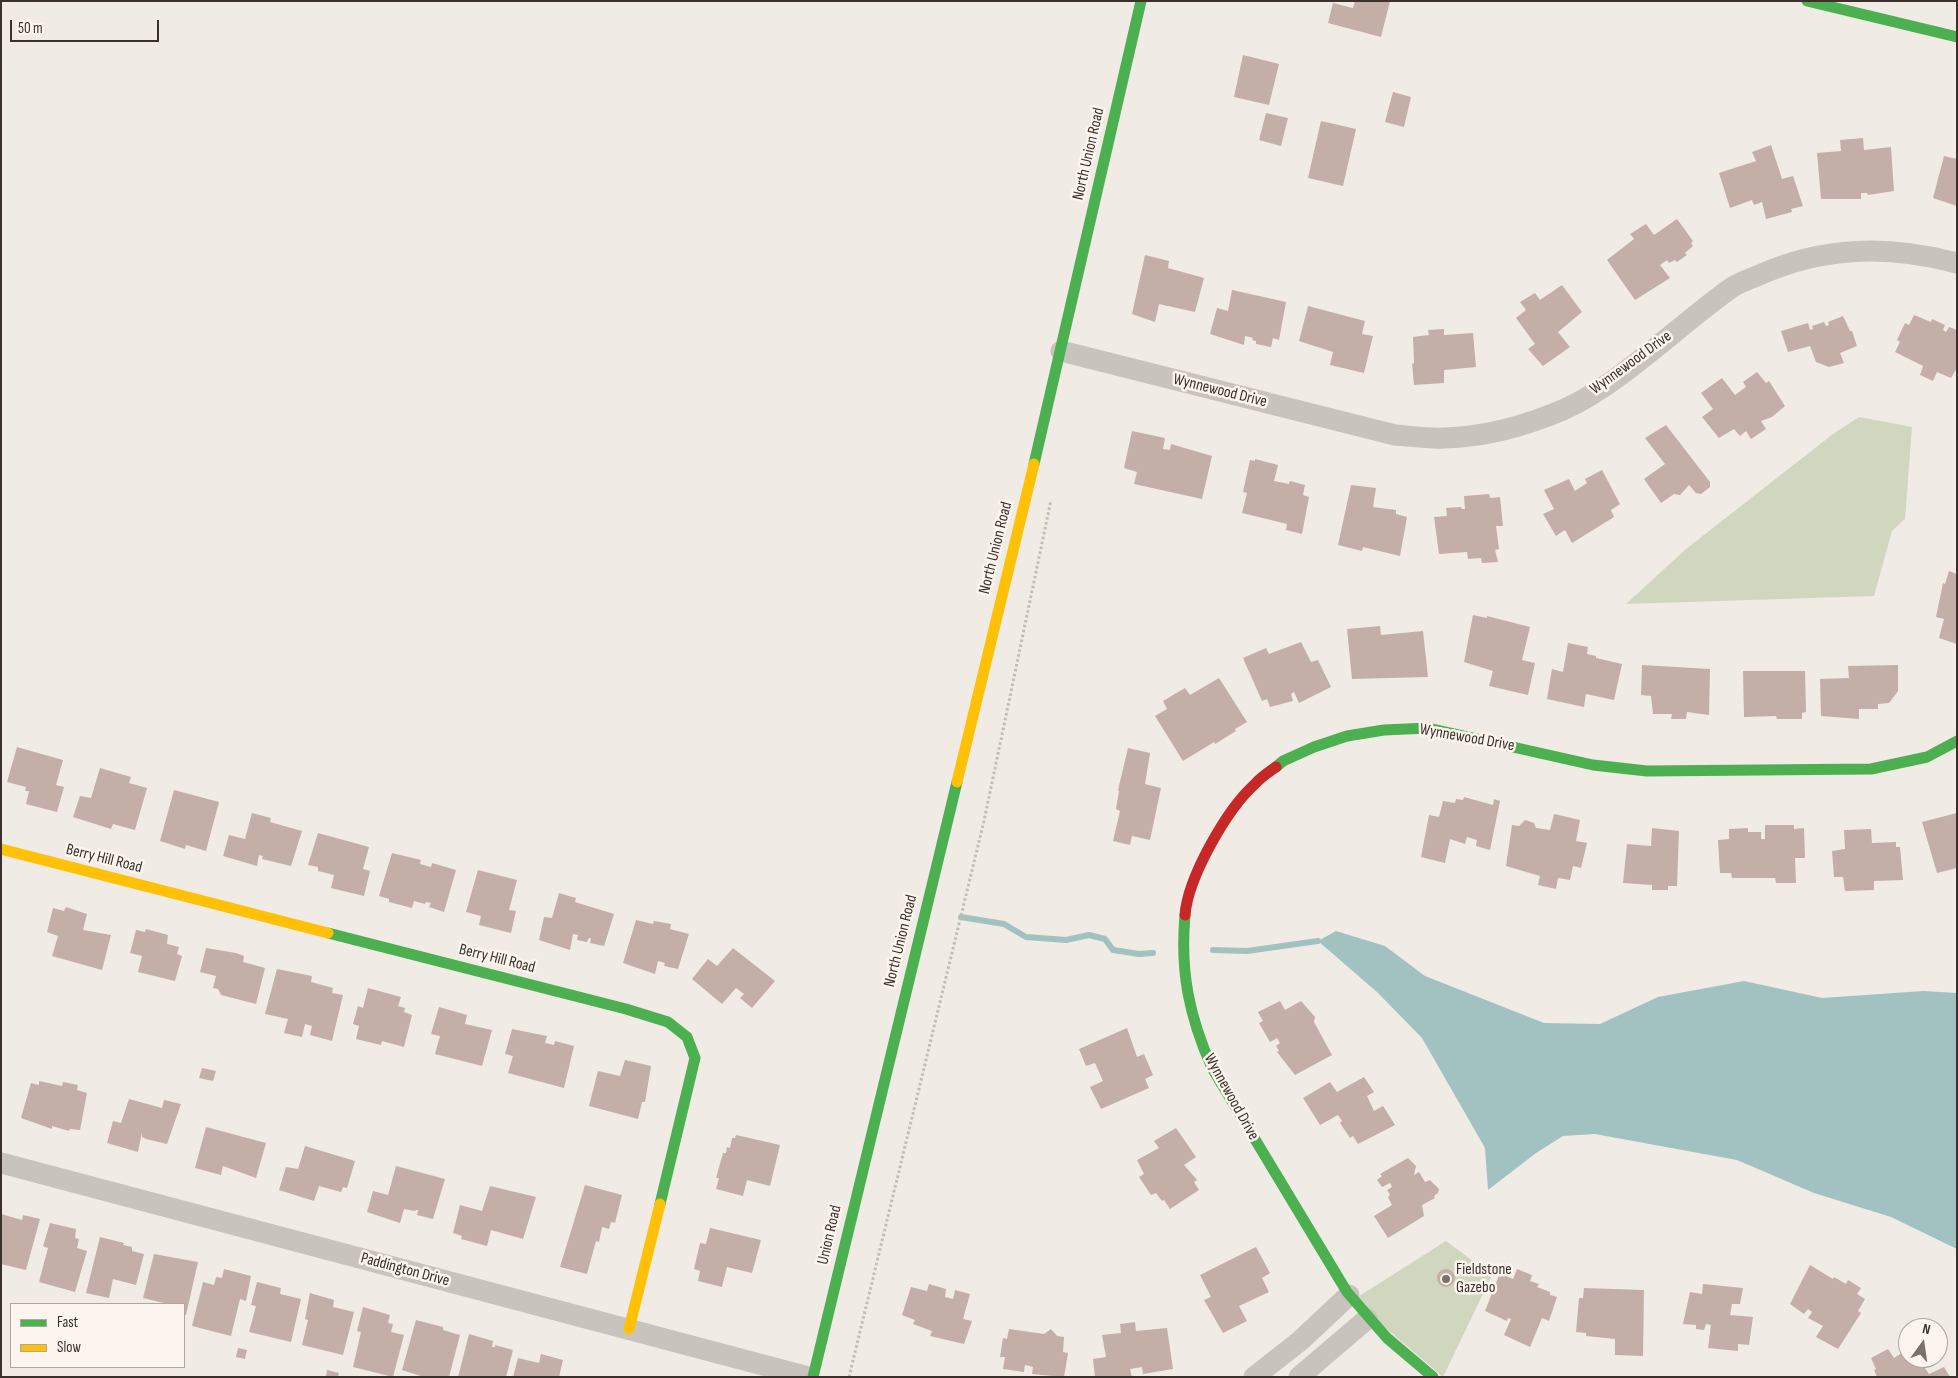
<!DOCTYPE html>
<style>
body{margin:0}
#map{position:relative;width:1958px;height:1378px;overflow:hidden;background:#f0ebe5;font-family:"Sofia Sans Condensed",sans-serif}
canvas{display:block}
.frame{position:absolute;inset:0;border:2px solid #3b302b;pointer-events:none}
.legend{position:absolute;left:10px;top:1303px;width:175px;height:65px;box-sizing:border-box;background:#fbf5ee;border:1px solid #aea6a0;margin:0;padding:6px 9px;list-style:none;font-size:15px;color:#3b302b}
.legend li{display:flex;align-items:center;gap:10px;height:25px}
.legend b{width:25px;border:1px solid #aea6a0}
.north{position:absolute;left:1898px;top:1318px;width:50px;height:50px;box-sizing:border-box;background:#fbf5ee;border:1px solid #aea6a0;border-radius:50%;rotate:14deg;font-size:14px;font-weight:700;line-height:20px;text-align:center;color:#3b302b}
.north::after{content:'';display:block;margin:auto;width:18px;height:22px;background:#7a716c;clip-path:polygon(50% 0,100% 100%,50% 72%,0 100%)}
.scale{position:absolute;left:10px;top:20px;width:149px;height:22px;box-sizing:border-box;border:2px solid #3b302b;border-top:0;padding-left:6px;font-size:15px;line-height:18px;white-space:nowrap;color:#3b302b;-webkit-text-stroke:4px #fbf5ee;paint-order:stroke}
</style>
<div id="map">
<canvas width="1958" height="1378"></canvas>
<div class="frame"></div>
<ul class="legend">
<li><b style="height:6px;background:#4caf50"></b>Fast</li>
<li><b style="height:6px;background:#ffc107"></b>Slow</li>
</ul>
<div class="north">N</div>
<div class="scale">50 m</div>
</div>
<script>
const g = document.querySelector('canvas').getContext('2d');
g.lineJoin = 'round';
function fillPath(path, color) { g.fillStyle = color; g.fill(path, 'evenodd'); }
function stroke(path, color, width, dash) { g.strokeStyle = color; g.lineWidth = width; g.lineCap = dash ? 'butt' : 'round'; g.setLineDash(dash || []); g.stroke(path); }
function write(font, color, halo, rows, align = 'center') {
  g.font = font + ' "Sofia Sans Condensed",sans-serif'; g.lineWidth = 5; g.setLineDash([]); g.textBaseline = 'middle'; g.strokeStyle = halo; g.fillStyle = color; for (const [text, x, y, turn = 0] of rows) {
    g.save(); g.translate(x, y); g.rotate((+turn || 0) * Math.PI / 180); g.textAlign = isNaN(turn) ? turn : align; if (halo) g.strokeText(text, 0, 0); g.fillText(text, 0, 0); g.restore();
  }
}
const green = new Path2D(`
 M1859,417L1912,427L1905,519L1892,531L1874,596L1626,604L1686,549L1833,434Z
 M1446,1241L1492,1275L1443,1377L1353,1300Z`);
const water = new Path2D(`
 M1336,931L1385,946L1425,976L1544,1023L1600,1024L1658,997L1744,981L1822,998L1923,991L1957,993V1249L1891,1217L1814,1193L1737,1160L1595,1134L1563,1136L1536,1153L1488,1190L1485,1148L1422,1038L1377,992L1318,941Z`);
const stream = new Path2D(`
 M961,917L1004,924L1026,937L1066,940L1089,935L1105,939L1113,950L1139,954L1153,953
 M1213,950L1247,951L1318,941`);
const building = new Path2D(`
 M1355,1H1390L1381,37L1328,23L1333,3L1353,8Z
 M1243,55L1279,64L1269,105L1234,97Z
 M1393,92L1411,97L1404,127L1385,122Z
 M1266,113L1288,118L1281,146L1259,140Z
 M1321,121L1356,129L1343,186L1308,178Z
 M1863,138L1864,150L1891,147L1894,191L1868,195L1867,193H1861V199H1821L1817,153L1841,151L1840,140Z
 M1771,145L1782,179L1793,176L1803,206L1791,209L1792,212L1766,219L1762,202L1754,205L1752,200L1730,208L1719,173L1756,161L1752,152Z
 M1944,156L1957,159V206L1933,198Z
 M1677,219L1693,241L1691,243L1693,246L1685,253L1687,255L1677,262L1675,260L1669,263L1667,260L1660,265L1670,278L1635,300L1607,260L1634,239L1630,234L1646,224L1654,235Z
 M1145,255L1169,261L1168,268L1204,278L1195,312L1159,304L1155,322L1132,314Z
 M1562,285L1582,312L1558,332L1570,347L1543,366L1528,349L1535,344L1516,318L1526,310L1520,302L1535,293L1540,300Z
 M1232,290L1286,302L1279,340L1273,338L1271,347L1256,344V341L1252,340L1253,338L1245,336L1244,345L1210,334L1217,308L1228,311Z
 M1308,306L1365,321L1362,334L1373,336L1364,373L1330,365L1333,352L1299,341Z
 M1914,315L1931,322L1932,319L1945,325L1943,330L1946,332L1949,327L1957,330V368L1951,378L1937,372L1933,381L1920,375L1923,366L1895,352L1900,342L1897,340L1905,323L1909,325Z
 M1843,316L1850,331H1852L1857,346L1840,353L1844,363L1829,367L1816,362L1810,346L1788,352L1781,331L1808,323L1810,330L1813,329L1812,326L1824,322L1826,326L1829,325L1828,322Z
 M1444,329V335L1473,333L1476,367L1444,370V383L1414,385L1412,363L1414,364L1413,337L1429,335L1428,330Z
 M1757,372L1766,383L1769,381L1785,406L1772,417L1761,421L1766,429L1751,439L1746,431L1740,436L1734,429L1719,438L1702,417L1713,409L1701,393L1722,378L1735,395L1746,387L1743,382Z
 M1666,425L1710,482V487L1701,494L1696,493L1689,485L1680,495L1674,494L1661,503L1644,479L1665,464L1645,438Z
 M1132,431L1165,438L1163,449L1170,450L1171,444L1212,456L1202,499L1134,484L1137,472L1124,468Z
 M1255,459L1278,465L1274,481L1289,484L1290,481L1305,485L1303,495L1309,497L1302,534L1286,530L1287,524L1242,513L1247,493L1243,492L1250,460L1255,461Z
 M1602,470L1620,504L1611,510L1614,517L1572,543L1565,530L1556,536L1543,514L1554,509L1544,490L1569,479L1575,491L1587,483L1585,479Z
 M1351,485L1376,488L1373,507L1396,510V514L1407,517L1400,556L1363,547L1362,551L1338,545Z
 M1489,494L1490,498L1500,497L1503,526H1496L1499,549L1495,550L1498,562L1482,563L1481,558L1468,559L1467,552L1439,554L1434,517L1447,516L1446,508L1461,507L1462,509H1465L1464,496Z
 M1949,571L1957,574V644L1939,638L1944,619L1936,617L1943,583L1945,584Z
 M1473,615L1487,618V616L1530,627L1522,660L1535,663L1528,695L1489,686L1493,671L1464,662Z
 M1380,626L1381,635L1423,631L1428,677L1352,679L1347,629Z
 M1301,642L1311,662L1318,660L1331,687L1299,703L1294,692L1291,694L1293,701L1270,707L1267,699L1262,701L1243,658L1266,648L1269,654Z
 M1568,643L1588,647L1587,654L1596,656V658L1622,664L1614,700L1586,694L1584,707L1547,699L1552,669L1563,672Z
 M1642,665L1710,669L1709,715L1687,712L1686,719H1671L1672,714H1653L1651,696L1641,695Z
 M1898,665V691L1889,703L1878,704V709H1859V719L1821,716L1820,679L1849,678L1848,666Z
 M1743,671H1805L1806,712L1802,713V719H1777L1776,716L1744,717Z
 M1219,678L1247,722L1235,729L1236,731L1215,744L1214,742L1183,761L1155,716L1167,709L1163,701L1185,688L1190,695Z
 M17,747L63,760L56,785L64,787L57,812L26,804L29,791H25L26,787L7,782Z
 M1128,748L1150,753L1145,784L1161,788L1150,840L1132,836L1130,845L1113,841L1120,811L1116,809L1119,791L1118,790Z
 M100,768L131,777L129,783L147,788L135,830L113,824L111,829L73,817L80,796L91,798Z
 M174,790L219,802L206,851L186,845L185,849L160,841Z
 M1464,797L1493,805L1494,799L1500,801L1490,850L1476,846L1477,840L1467,837L1465,844L1450,839L1445,863L1421,857L1429,815L1439,817L1443,801L1455,803L1456,799L1463,800Z
 M252,813L271,818L270,822L302,831L291,866L262,859L263,856L259,855L257,866L223,856L229,835L245,839Z
 M1957,813V868L1937,873L1922,822Z
 M1554,814L1580,820L1576,841L1587,843L1581,868L1573,866L1570,880L1558,878L1556,889L1538,885L1540,876L1506,866L1512,825L1519,826L1525,820L1534,823L1536,828L1550,830Z
 M1765,825H1794V829L1804,828L1805,858H1795L1796,883H1776L1775,878H1732L1731,873H1720L1718,840L1729,839V829L1748,828V832H1761V839H1765Z
 M1652,828L1679,831L1677,886H1668V890H1652V885L1623,883L1627,844L1651,846Z
 M1871,829L1872,843L1896,842V847H1900L1903,880L1874,881V890L1845,891L1843,877H1834L1832,851L1845,849L1844,830Z
 M318,833L369,847L363,869L370,871L364,896L331,888L334,875L318,871V867L308,865Z
 M392,853L421,860L420,864L431,867L432,863L456,870L444,912L429,907L431,903L426,902L425,904L414,901L412,908L389,902V899L379,896Z
 M478,870L517,880L509,910L516,911L511,933L479,925L481,916L466,912Z
 M559,893L576,898L575,902L614,914L604,946L590,943L591,938H589L587,942L577,940L578,935L573,934L570,950L539,940L544,917L552,918Z
 M66,907L87,914L83,930L111,935L102,970L52,956L58,936L47,932L53,908L64,911Z
 M636,920L653,924L654,921L671,924L670,929L689,934L678,969L664,966L665,963L658,961L655,974L623,963Z
 M146,929L168,935L167,944L179,947L177,954L182,956L175,981L138,972L142,956L130,953L136,930L145,932Z
 M206,948L236,953L244,956L243,962L265,968L256,1004L221,995L218,989L213,988L216,976L200,972Z
 M733,948L775,981L752,1008L740,998L744,994L736,988L722,1004L692,979L708,959L717,966Z
 M277,969L312,976L311,982L333,988L332,993L343,995L332,1041L310,1035L312,1026L305,1024L302,1037L284,1033L288,1019L265,1014Z
 M368,988L401,997L398,1006L405,1008L404,1012L412,1015L404,1047L382,1041L381,1045L356,1039L359,1026L353,1024L358,1006L363,1008Z
 M1280,1001L1285,1010L1301,1001L1315,1017L1314,1022L1332,1055L1295,1075L1277,1052L1279,1051L1276,1046L1280,1043L1277,1038L1270,1042L1259,1023L1263,1021L1258,1012Z
 M439,1007L467,1015L465,1024L492,1030L482,1066L435,1054L440,1036L431,1034Z
 M1127,1028L1137,1057L1144,1054L1153,1075L1145,1079L1149,1088L1101,1109L1090,1087L1103,1081L1095,1063L1086,1066L1079,1049Z
 M512,1029L547,1036L545,1043L554,1045L555,1041L574,1046L564,1088L508,1073L513,1056L505,1054Z
 M625,1060L651,1066L645,1102H642L638,1119L589,1106L598,1071L620,1076Z
 M202,1068L216,1071L213,1081L199,1078Z
 M1364,1077L1374,1092L1367,1096L1374,1111L1383,1106L1395,1125L1358,1144L1353,1136L1350,1138L1340,1123L1342,1121L1338,1115L1320,1125L1303,1098L1330,1082L1337,1092Z
 M39,1081L62,1086L63,1082L78,1085L77,1090L87,1093L80,1130L70,1129L69,1131L52,1126V1129L21,1118L31,1083L39,1085Z
 M129,1099L162,1108L164,1100L181,1104L167,1144L146,1139L142,1137V1132L138,1152L107,1143L113,1121L121,1123Z
 M206,1127L266,1143L256,1178L223,1166L221,1175L195,1168Z
 M1176,1128L1196,1157L1184,1165L1197,1180L1194,1182L1199,1190L1170,1209L1164,1200L1162,1201L1156,1193L1151,1195L1139,1177L1144,1174L1137,1160L1159,1148L1154,1141Z
 M736,1135L780,1145L770,1186L747,1180L743,1196L716,1189L719,1178H716L723,1153H726L727,1147L730,1148L732,1138H735Z
 M305,1146L355,1161L347,1188L343,1187L341,1192L319,1186L314,1201L279,1190L286,1167L298,1169Z
 M1408,1158L1416,1166L1414,1175L1419,1172L1425,1182L1430,1180L1439,1189L1438,1193L1434,1196L1435,1198L1422,1205L1424,1216L1388,1238L1374,1216L1392,1205L1388,1197L1390,1195L1387,1190L1392,1187L1390,1183L1382,1187L1377,1180L1382,1176L1380,1174Z
 M396,1166L445,1179L433,1219L417,1215L418,1210H416L415,1211L404,1209L400,1223L367,1212L373,1191L388,1195Z
 M585,1185L622,1195L615,1223L611,1222L609,1229L602,1227L599,1242L596,1241L587,1274L560,1267Z
 M490,1186L536,1197L523,1239L491,1230L487,1246L461,1239L462,1236L453,1233L460,1205L482,1211Z
 M1,1214L22,1220L23,1215L40,1219L26,1270L1,1264Z
 M50,1223L76,1229L75,1238L79,1239L77,1248L87,1251L75,1292L39,1282L48,1248L43,1246Z
 M710,1228L761,1240L752,1273L727,1267L722,1287L698,1281L700,1271L694,1269L700,1243L706,1244Z
 M100,1237L124,1243L123,1245L132,1247V1251L144,1254L136,1285L113,1279L109,1298L86,1293Z
 M1256,1247L1270,1273L1262,1278L1269,1292L1239,1306L1247,1321L1223,1333L1204,1300L1211,1297L1200,1275Z
 M154,1254L198,1262L186,1315L184,1314V1304H168L143,1298Z
 M1810,1265L1833,1279L1834,1277L1846,1284L1848,1280L1861,1288L1857,1294L1865,1299L1858,1311L1861,1313L1838,1349L1816,1337L1823,1326L1808,1318L1812,1312L1808,1309L1804,1314L1790,1304Z
 M224,1269L251,1276L246,1301L240,1299L231,1336L192,1326L203,1282L214,1285L216,1277L222,1278Z
 M1517,1269L1532,1275L1530,1281L1539,1284L1537,1287L1550,1292V1295L1557,1297L1549,1321L1542,1318L1530,1347L1504,1335L1511,1319L1508,1318L1507,1321L1485,1311L1500,1273L1513,1279Z
 M1437 1278a9 9 0 1 1 18 0a9 9 0 1 1-18 0Z
 M257,1282L281,1288L280,1294L301,1299L291,1342L249,1332L256,1306L251,1305Z
 M929,1284L946,1289L945,1297L953,1299L955,1290L970,1294L963,1319L972,1321L964,1344L930,1336L932,1331L913,1324L915,1320L902,1315L911,1287L927,1291Z
 M1703,1284L1743,1288L1740,1304H1732L1730,1315L1753,1317L1749,1345L1738,1344V1351L1708,1348L1711,1325L1706,1324L1704,1330L1696,1329V1325L1683,1324L1690,1292L1702,1294Z
 M1584,1288L1644,1290L1643,1356L1615,1355V1339L1586,1336V1333L1576,1332L1579,1298H1583Z
 M310,1293L334,1300L333,1307L354,1312L343,1355L302,1345L308,1320L305,1319Z
 M363,1307L390,1315L388,1323L393,1324L391,1332L404,1335L393,1377L353,1367L361,1332L357,1331Z
 M416,1320L443,1327V1330L460,1335L449,1377H424L402,1370Z
 M1135,1322L1136,1331L1167,1328L1173,1369L1143,1374L1142,1367L1130,1369L1132,1377H1095L1093,1359L1106,1357L1102,1335L1121,1333L1120,1324Z
 M1009,1329L1044,1334L1051,1329L1057,1336L1064,1337L1063,1352L1068,1353L1064,1377L1032,1374L1033,1367L1025,1365L1024,1372L1003,1369L1005,1357H1000L1003,1338L1007,1339Z
 M469,1334L493,1341L492,1347H495V1345L513,1350L506,1377H458Z
 M238,1348L247,1350L245,1359L236,1357Z
 M1888,1349L1894,1358L1908,1349V1358H1918L1929,1374L1944,1367L1950,1377H1877L1874,1370L1876,1369L1871,1358Z
 M541,1354L563,1360L559,1377H513L518,1358L539,1363Z
 M327,1370L339,1373L338,1377H326Z`);
const path = new Path2D(`
 M849,1377L984,821L1051,500`);
const street = new Path2D(`
 M1061,351L1395,435C1411,436 1428,439 1444,438C1484,437 1528,425 1565,409C1621,383 1677,327 1727,291C1735,284 1747,280 1757,276C1823,246 1888,245 1957,263
 M1,1163L808,1377
 M1254,1377L1300,1341L1349,1295
 M1299,1377L1367,1319`);
const fast = new Path2D(`
 M1807,1L1957,37
 M1034,464L1141,1
 M1276,767L1283,761L1314,747L1347,736L1384,730L1428,728L1593,765L1647,771L1871,769L1927,757L1957,741
 M1185,915C1180,972 1189,1016 1212,1068L1347,1292L1387,1338L1433,1377
 M328,933L626,1009L668,1022L687,1037L695,1058L660,1204
 M813,1377L957,782`);
const slow = new Path2D(`
 M957,782L1034,464
 M1,849L328,933
 M629,1329L660,1204`);
const jam = new Path2D(`
 M1185,915C1188,877 1227,809 1255,784C1261,777 1269,772 1276,767`);
const markers = [
 [1446,1279,5,"#7a716c"]
];
const streetNames = [
 ["North Union Road",1089,154,-77],
 ["Wynnewood Drive",1631,363,-36],
 ["Wynnewood Drive",1220,391,14],
 ["North Union Road",996,548,-76],
 ["Wynnewood Drive",1467,738,10],
 ["Berry Hill Road",104,859,14],
 ["North Union Road",901,941,-76],
 ["Berry Hill Road",497,959,14],
 ["Wynnewood Drive",1231,1097,61],
 ["Union Road",830,1235,-77],
 ["Paddington Drive",405,1270,15]
];
const poiNames = [
 ["Fieldstone",1456,1270],
 ["Gazebo",1456,1288]
];
fillPath(green, '#d1d6bf');
fillPath(water, '#a1c2c1');
stroke(stream, '#a1c2c1', 6);
fillPath(building, '#c3afa7');
stroke(path, '#c2bbb6', 3, [2.5, 2.5]);
stroke(street, '#c9c3be', 21);
stroke(fast, '#4caf50', 11);
stroke(slow, '#ffc107', 11);
stroke(jam, '#c62828', 11);
for (const [x, y, r, color] of markers) { const dot = new Path2D(); dot.arc(x, y, r, 0, 2 * Math.PI); g.fillStyle = color; g.fill(dot); stroke(dot, '#fbf5ee', 2); }
write('16px', '#3b302b', '#fbf5ee', streetNames);
write('16px', '#3b302b', '#fbf5ee', poiNames, 'left');
</script>
